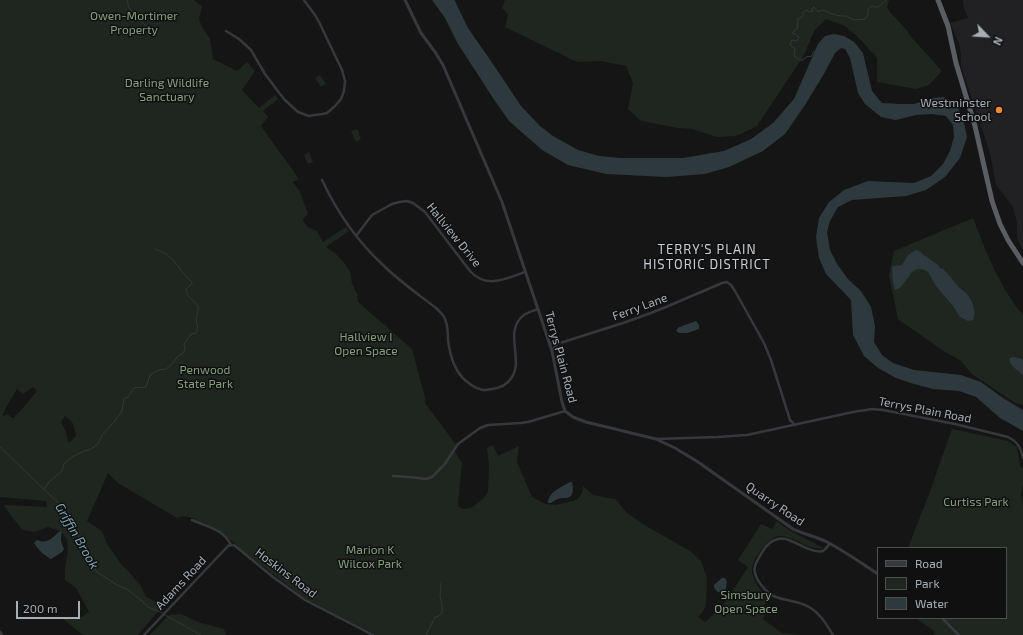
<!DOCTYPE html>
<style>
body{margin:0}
#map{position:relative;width:1023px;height:635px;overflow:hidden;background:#151516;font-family:"Exo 2",sans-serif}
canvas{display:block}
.legend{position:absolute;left:877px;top:547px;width:130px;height:72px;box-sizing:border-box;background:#101011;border:1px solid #4c5053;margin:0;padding:5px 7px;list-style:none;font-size:12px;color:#a7afb6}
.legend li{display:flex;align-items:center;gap:8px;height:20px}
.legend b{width:20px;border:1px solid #4c5053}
.north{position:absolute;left:967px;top:16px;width:40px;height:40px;-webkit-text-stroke:3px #101011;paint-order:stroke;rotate:115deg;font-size:11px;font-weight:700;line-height:16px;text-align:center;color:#a7afb6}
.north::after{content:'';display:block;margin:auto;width:14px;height:18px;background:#a7afb6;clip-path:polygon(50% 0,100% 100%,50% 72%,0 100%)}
.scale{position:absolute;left:16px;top:601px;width:64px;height:18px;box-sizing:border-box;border:2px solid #a7afb6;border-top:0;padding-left:5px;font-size:12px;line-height:14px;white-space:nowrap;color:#a7afb6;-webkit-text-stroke:3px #101011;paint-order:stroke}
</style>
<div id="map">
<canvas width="1023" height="635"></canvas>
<ul class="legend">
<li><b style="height:5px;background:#36383b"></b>Road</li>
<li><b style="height:11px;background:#1f261f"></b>Park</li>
<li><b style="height:11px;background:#2d393c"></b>Water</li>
</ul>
<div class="north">N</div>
<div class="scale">200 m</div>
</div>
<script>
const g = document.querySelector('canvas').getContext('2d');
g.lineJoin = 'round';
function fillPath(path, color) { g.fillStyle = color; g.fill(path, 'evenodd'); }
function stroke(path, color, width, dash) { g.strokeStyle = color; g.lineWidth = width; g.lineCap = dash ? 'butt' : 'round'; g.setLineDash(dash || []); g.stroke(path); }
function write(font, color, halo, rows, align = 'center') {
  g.font = font + ' "Exo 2",sans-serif'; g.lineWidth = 3; g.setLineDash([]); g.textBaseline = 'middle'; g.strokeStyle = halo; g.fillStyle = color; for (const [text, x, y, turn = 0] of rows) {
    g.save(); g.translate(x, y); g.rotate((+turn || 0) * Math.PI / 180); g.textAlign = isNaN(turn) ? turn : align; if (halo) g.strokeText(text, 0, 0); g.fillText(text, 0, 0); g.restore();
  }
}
const built = new Path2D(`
 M963,0H1023V250L1017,238V223L1013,207L996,185L990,153L961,67V53L959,44L951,25L950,23L968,18L964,8Z`);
const green = new Path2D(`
 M0,0H194L202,7L199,19L202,27L210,39L213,59L237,71L247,62L255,71L242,90L259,108L275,95L278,99L263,111L268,117L261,126L299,179L293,182L300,192L308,214L303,219H302C303,222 306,224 307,227L317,231L323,242L346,227L349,231L326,247L336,254L345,264L350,272L352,283L357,294L358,302L412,349L426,401L425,403L457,446L454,450L462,463L458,502V506L463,509L471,508L483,499L488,492L489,465L487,448L493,445L498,456L519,446L517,462L532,497L545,504L556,505L577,500L582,493L583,486L593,495L615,499L627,513L646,526L690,551L701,561L707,578L706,604L704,610L698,617L705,622L722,607L748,567L738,560L761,524L772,529L777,521C791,533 808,540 824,548C806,553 786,525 769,541C765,544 762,549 759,553C754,560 750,567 753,576C755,584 763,593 770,598L762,608L766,611L763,619L782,633L802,635H376L307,600L239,548L238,546C224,534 211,525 193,519H197L183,516L177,518L118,483L108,473L87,521L102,531L107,544L121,564L131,574L141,586L146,597C153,600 158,602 160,609L138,635H83L62,618L82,617L89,612L76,588L65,580V567L68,552L67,539L62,532L48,527L34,532L23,530L11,516L4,505L47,507L46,501L0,497ZM33,387L37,391C29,401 22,410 13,418L7,414L2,417L5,409L17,389L23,394ZM65,416C74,422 74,425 76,436L69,443L65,430L61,422Z
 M505,0H889L887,7L889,11L905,28L912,38L942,71L929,85L916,89L877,82V58L857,36L845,26L826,19L814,31L804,55L757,126L736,136L717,137L692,129L678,128L641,121L628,109L633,83L626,66L601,61L577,62L505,27L508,14L502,8Z
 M320,75L326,84L321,87L315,78Z
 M357,129L361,139L356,142L351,131Z
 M309,152L313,162L308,164L304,155Z
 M973,218C986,252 999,286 1023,315V405L1015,403L972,374L960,360L945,352L898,319L889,275L894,251Z
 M952,429L1008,441L1017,447L1020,466L1023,468V485L1021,494L1023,506V635H961L953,626L943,618H1006V548H908L929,494Z
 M181,614L201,623L217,627L224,629L226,635H150L169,615Z
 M916,618H940L958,635H933L935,632Z`);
const water = new Path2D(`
 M432,0H454L455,1L468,28L495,67L521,106L540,126L553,136L578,150L599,156L620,158H683L724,151L751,139L773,123L794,99L818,44L825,36L834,34L844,36L854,42L863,53L872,91L882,103L899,104H914L932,98L944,97L955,102L963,118L967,137L960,158L945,177L926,190L906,196L852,200L838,207L830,221L827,232L830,250L837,264L848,279L861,291L871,307L875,326L874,342L882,355L893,363L914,370L961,375L981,382L1003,398L1023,410V431L1000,418L976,397L959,391L933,389L914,384L896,378L878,368L864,356L853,335L851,300L826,274L819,258L816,237L819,218L829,202L844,190L868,181L914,183L931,176L943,164L950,151L954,137L953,125L946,116L932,114L916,115L896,120L881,117L865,104L858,93L850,58L845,49L841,48L835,53L825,72L805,105L785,134L763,151L729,167L705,174L667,177L606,174L568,165L542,150L509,121L493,98L458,44L445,18Z
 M916,250L919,251L924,255L938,265L940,268L943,269C948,274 952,279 956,284C959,288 963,290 966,293C972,299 977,312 973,320L968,321L960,317L953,306L936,286L928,272L925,270L918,269L913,271L900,288L895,290L893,282L892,267L894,266L902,265L908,255Z
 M696,321L699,325V329L688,333H679L676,331C677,330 677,329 678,328C678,327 694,322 696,321Z
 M1012,357L1019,358L1023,360V376C1019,370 1010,367 1009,359Z
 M570,482H572C573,488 575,497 566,498C565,498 564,498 563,498C558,498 554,501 551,503H548C548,492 562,487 570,482Z
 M60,531L62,532C60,539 61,542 64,549L62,552L51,559C44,555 38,550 34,543L37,540C47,545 53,537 60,531Z
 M722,578H725L727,582L725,594C721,594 715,591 714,587V585Z`);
const stream = new Path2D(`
 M127,0L129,8L145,25L154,32
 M815,51L813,52L812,56L806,57L803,60H799L794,56L795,48L791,46L790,44L792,40L797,41L799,37L795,34L792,33L797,29L798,19L803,16V13L806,10L810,12L813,11L812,9L814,7L818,12L822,10L826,11L829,13L840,16H846L854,20L865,19L868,15V9L872,6C878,10 882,3 886,0
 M0,447L51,496L60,504V505L84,545L92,565L97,572L117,585L127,589L142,601L148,607L163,613
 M44,489L49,482L62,471L64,464L67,461L72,457L84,451L89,450L97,445L101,438L102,435L114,422L122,411L124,399L128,397L134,388L146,387L150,375L158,370L166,369L173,363L178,356L183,353L185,350L184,344L191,334L196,333C199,326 197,326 196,320C196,316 199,312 198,307C196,300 187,300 186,289L192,284V282C182,274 177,262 166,254C163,252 159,251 155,249
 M165,615L201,635
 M426,635L435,617C447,616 441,603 440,596C440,591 442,588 440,583`);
const minor = new Path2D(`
 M226,31L239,39L251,50L265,74L280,94L285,100L298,112L309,116L322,114L327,113L335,106L341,99L344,91L345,81L342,70L320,24L315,15L304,0
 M322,180C337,212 357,241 383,265C399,281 418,294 436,308C439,311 443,314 445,319C448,326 448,334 448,340C450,356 454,371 466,381C472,386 478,390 485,390C494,389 502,388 508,382C528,363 501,332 524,315C528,312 533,311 538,309
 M356,236L372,215L392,204L399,202L407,201L413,203L425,212L470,271C486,289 506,279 525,272
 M549,343L557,344L623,323L651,313L666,307L722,283L727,282L731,285L735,291L764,343L771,360L790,420L795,425
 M552,351L557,344
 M656,439L717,437L747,435L853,412L872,409L883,410L955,424L1008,437C1018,442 1021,448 1023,458
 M393,476L409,477L418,478L426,479L432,477L444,465L458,444L480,428L488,425L521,423L528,422L565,411
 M192,520C208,527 223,529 231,545H234L273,577L305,600L373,635
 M830,543C828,546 826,549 823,551C813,554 796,542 786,539C778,537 770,541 765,548C755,563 749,570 762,586C766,591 770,595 776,597C787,601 799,601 809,607C820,613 826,624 833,635
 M144,635L228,546L231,545`);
const tertiary = new Path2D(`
 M405,0L421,33L435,52L443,65L502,202L552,351L562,402L565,411L573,417L586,422L656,439L675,448L698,462L793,529C803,534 814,536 825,541C843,550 861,563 878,574
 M942,618L959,635
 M0,632L2,635`);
const trunk = new Path2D(`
 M938,0L948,26L956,63L975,126L992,201L1000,224L1008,240L1023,263`);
const markers = [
 [999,110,4,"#ee8835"]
];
const parkNames = [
 ["Owen-Mortimer",134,16],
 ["Property",134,30],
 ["Darling Wildlife",167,83],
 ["Sanctuary",167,97],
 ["Hallview I",366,337],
 ["Open Space",366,351],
 ["Penwood",205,370],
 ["State Park",205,384],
 ["Curtiss Park",976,502],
 ["Marion K",370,550],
 ["Wilcox Park",370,564],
 ["Simsbury",746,595],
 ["Open Space",746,609]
];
const poiNames = [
 ["Westminster",991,103],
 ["School",991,117]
];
const streetNames = [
 ["Hallview Drive",454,235,51],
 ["Ferry Lane",640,307,-20],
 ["Terrys Plain Road",561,357,75],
 ["Terrys Plain Road",925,410,11],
 ["Quarry Road",775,504,34],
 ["Hoskins Road",286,573,37],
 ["Adams Road",181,583,-47]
];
const neighbourhoodNames = [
 ["TERRY'S PLAIN",707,250],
 ["HISTORIC DISTRICT",707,265]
];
const waterNames = [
 ["Griffin Brook",77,536,60]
];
fillPath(built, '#212123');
fillPath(green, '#1f261f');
fillPath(water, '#2d393c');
stroke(stream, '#2d393c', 1);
stroke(minor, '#36383b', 2.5);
stroke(tertiary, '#36383b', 3);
stroke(trunk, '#5a5e63', 5);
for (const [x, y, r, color] of markers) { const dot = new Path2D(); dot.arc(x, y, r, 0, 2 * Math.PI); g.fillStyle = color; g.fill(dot); stroke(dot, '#101011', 1.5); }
write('12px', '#84a17e', '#101011', parkNames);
write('12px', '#a7afb6', '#101011', poiNames, 'right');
write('12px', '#a7afb6', '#101011', streetNames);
g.letterSpacing = '1px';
write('13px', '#c8cdd3', '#101011', neighbourhoodNames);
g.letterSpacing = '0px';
write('italic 13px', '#7ea4b1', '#101011', waterNames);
</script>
